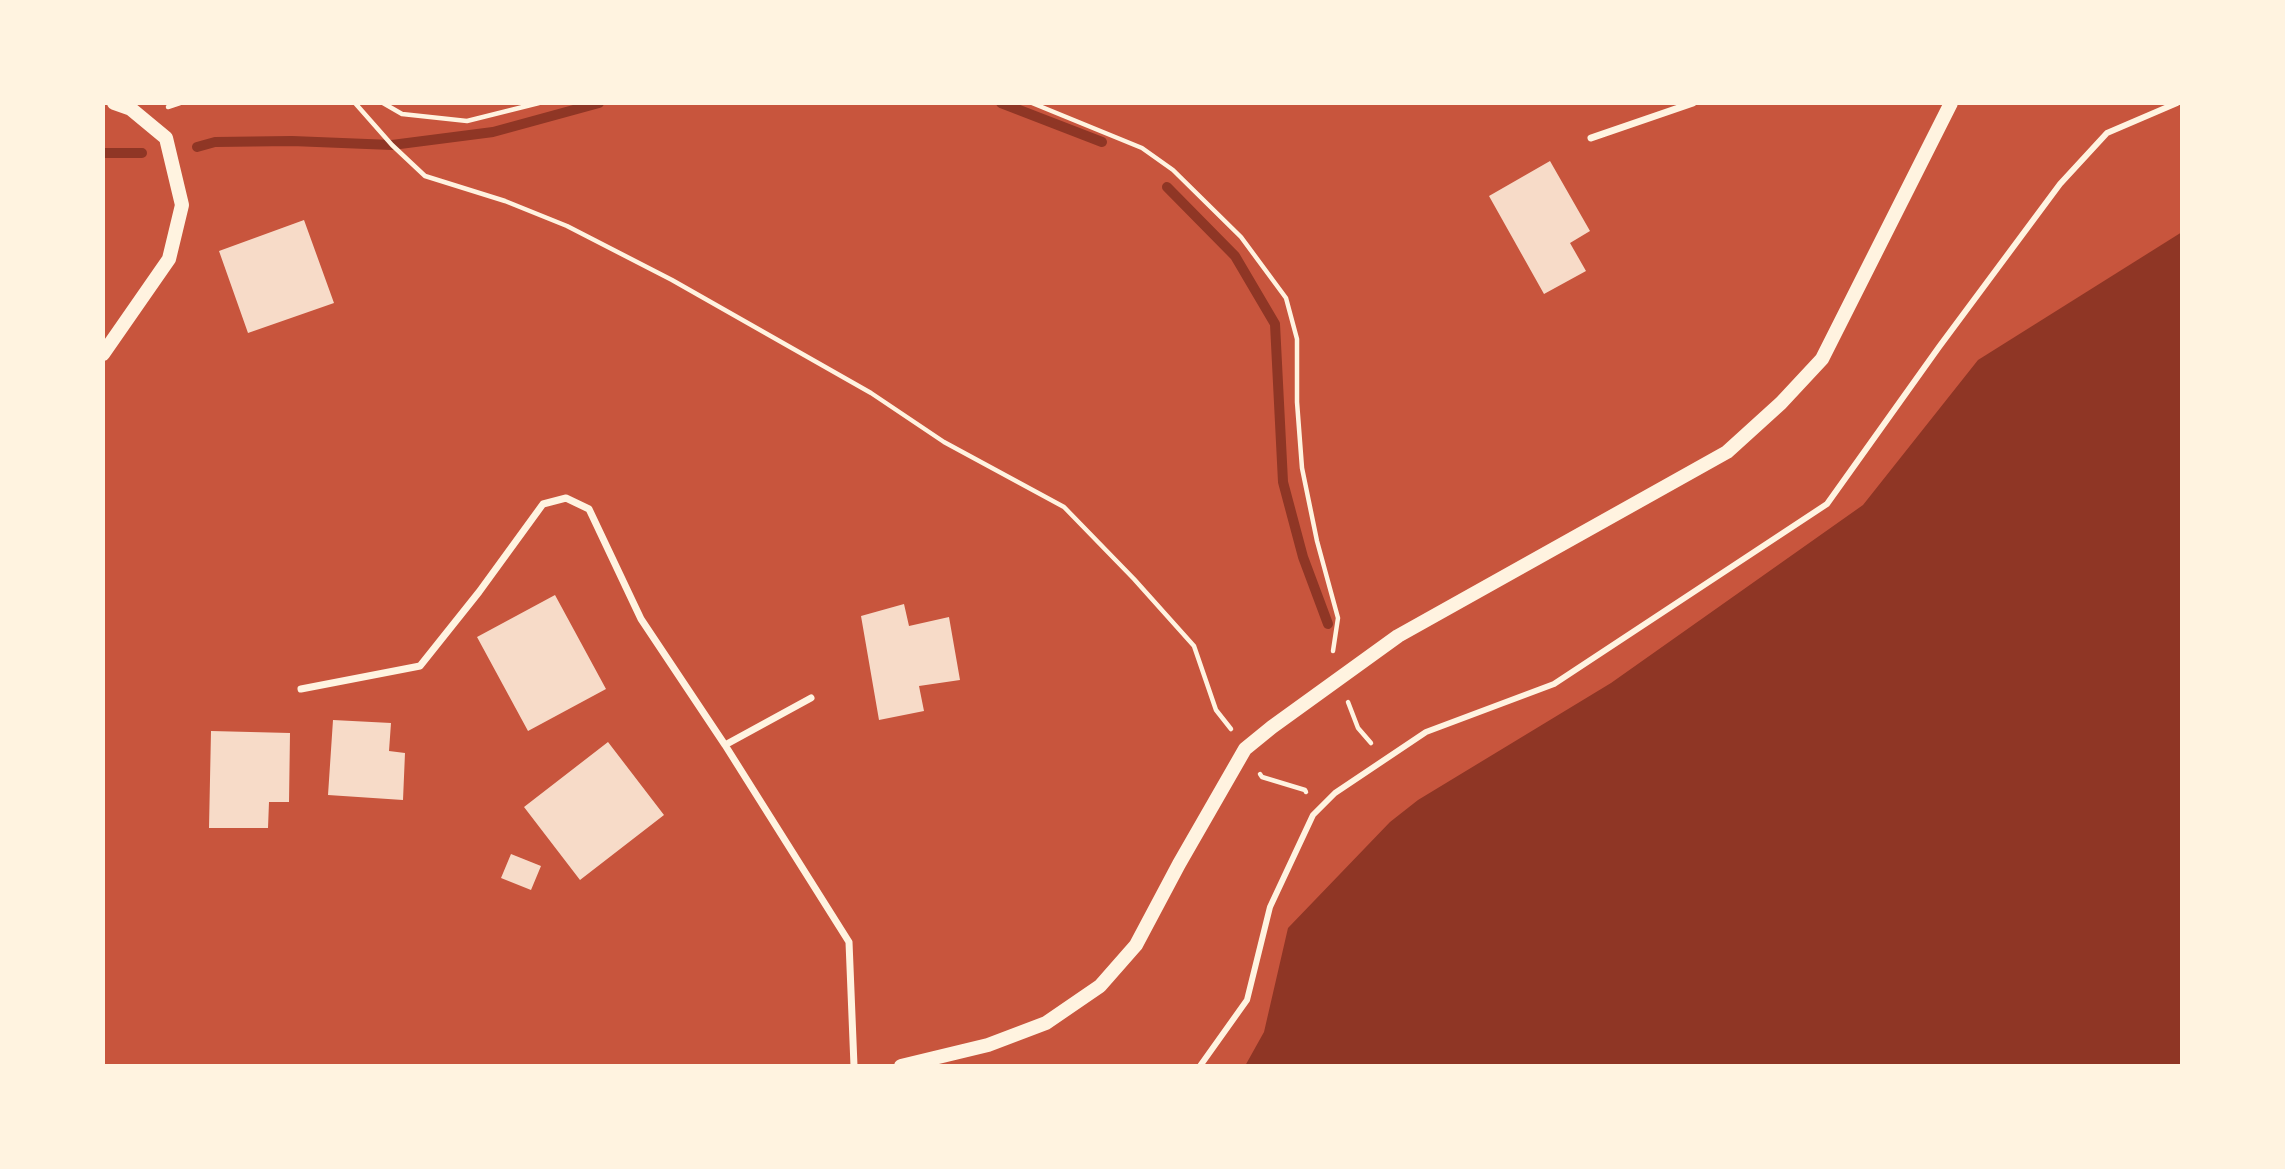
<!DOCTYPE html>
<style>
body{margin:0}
#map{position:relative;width:2285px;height:1169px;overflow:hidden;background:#c8553d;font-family:"IBM Plex Sans",sans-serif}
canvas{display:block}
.frame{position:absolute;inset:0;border:105px solid #fff3e0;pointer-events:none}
</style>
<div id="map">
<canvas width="2285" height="1169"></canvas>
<div class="frame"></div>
</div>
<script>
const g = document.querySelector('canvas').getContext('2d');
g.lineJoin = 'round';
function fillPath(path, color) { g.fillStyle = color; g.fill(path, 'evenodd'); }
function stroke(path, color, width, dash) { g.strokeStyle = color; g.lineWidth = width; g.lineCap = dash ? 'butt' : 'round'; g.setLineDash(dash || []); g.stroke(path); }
const water = new Path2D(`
 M2182,232V1066H1245L1264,1032L1288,928L1390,822L1418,800L1611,683L1863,505L1978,360Z`);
const stream = new Path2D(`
 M1001,103L1102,142
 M197,147L215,142L292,141L392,145L493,132L599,103
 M103,153H142
 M1167,187L1235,256L1275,324L1283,482L1303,557L1328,624`);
const building = new Path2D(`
 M1550,161L1590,231L1570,243L1586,271L1544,294L1489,196Z
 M304,220L334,303L248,333L219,251Z
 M555,595L606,689L528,731L477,637Z
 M904,604L909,626L949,617L960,680L919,686L924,711L879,720L861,616Z
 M333,720L391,723L389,751L405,753L403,800L328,795Z
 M211,731L290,733L289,802H269L268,828H209Z
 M608,742L664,815L580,880L524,807Z
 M511,854L541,866L531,890L501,878Z`);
const path = new Path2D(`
 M355,103L392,145L425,176L505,201L567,226L672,280L871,393L944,442L1064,507L1134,579L1194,646L1216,710L1231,729
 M383,103L402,114L467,121L539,103
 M1032,103L1142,148L1173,170L1241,237L1286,298L1297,339V402L1302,468L1317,541L1338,618L1333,651
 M168,107L180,103
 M1348,702L1358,728L1371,743
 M1260,774L1262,777L1305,790L1306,792`);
const pedestrian = new Path2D(`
 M1200,1066L1247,1000L1270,907L1313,815L1335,793L1426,732L1554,684L1827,504L1939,347L2060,184L2107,133L2177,103`);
const minor = new Path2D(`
 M1591,138L1693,103
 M301,689L420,666L479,592L543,504L566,498L589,509L641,619L725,745L849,942L854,1066
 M725,745L811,698`);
const secondary = new Path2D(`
 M103,354L169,259L182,205L166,138L131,109L114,103
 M901,1066L988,1045L1046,1023L1100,986L1136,945L1179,864L1245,749L1272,727L1398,636L1727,452L1781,403L1822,359L1951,103`);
fillPath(water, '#8f3625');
stroke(stream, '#8f3625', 10);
fillPath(building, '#f7dbc8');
stroke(path, '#fff3e0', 4.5);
stroke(pedestrian, '#fff3e0', 6);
stroke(minor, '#fff3e0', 7);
stroke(secondary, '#fff3e0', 14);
</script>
